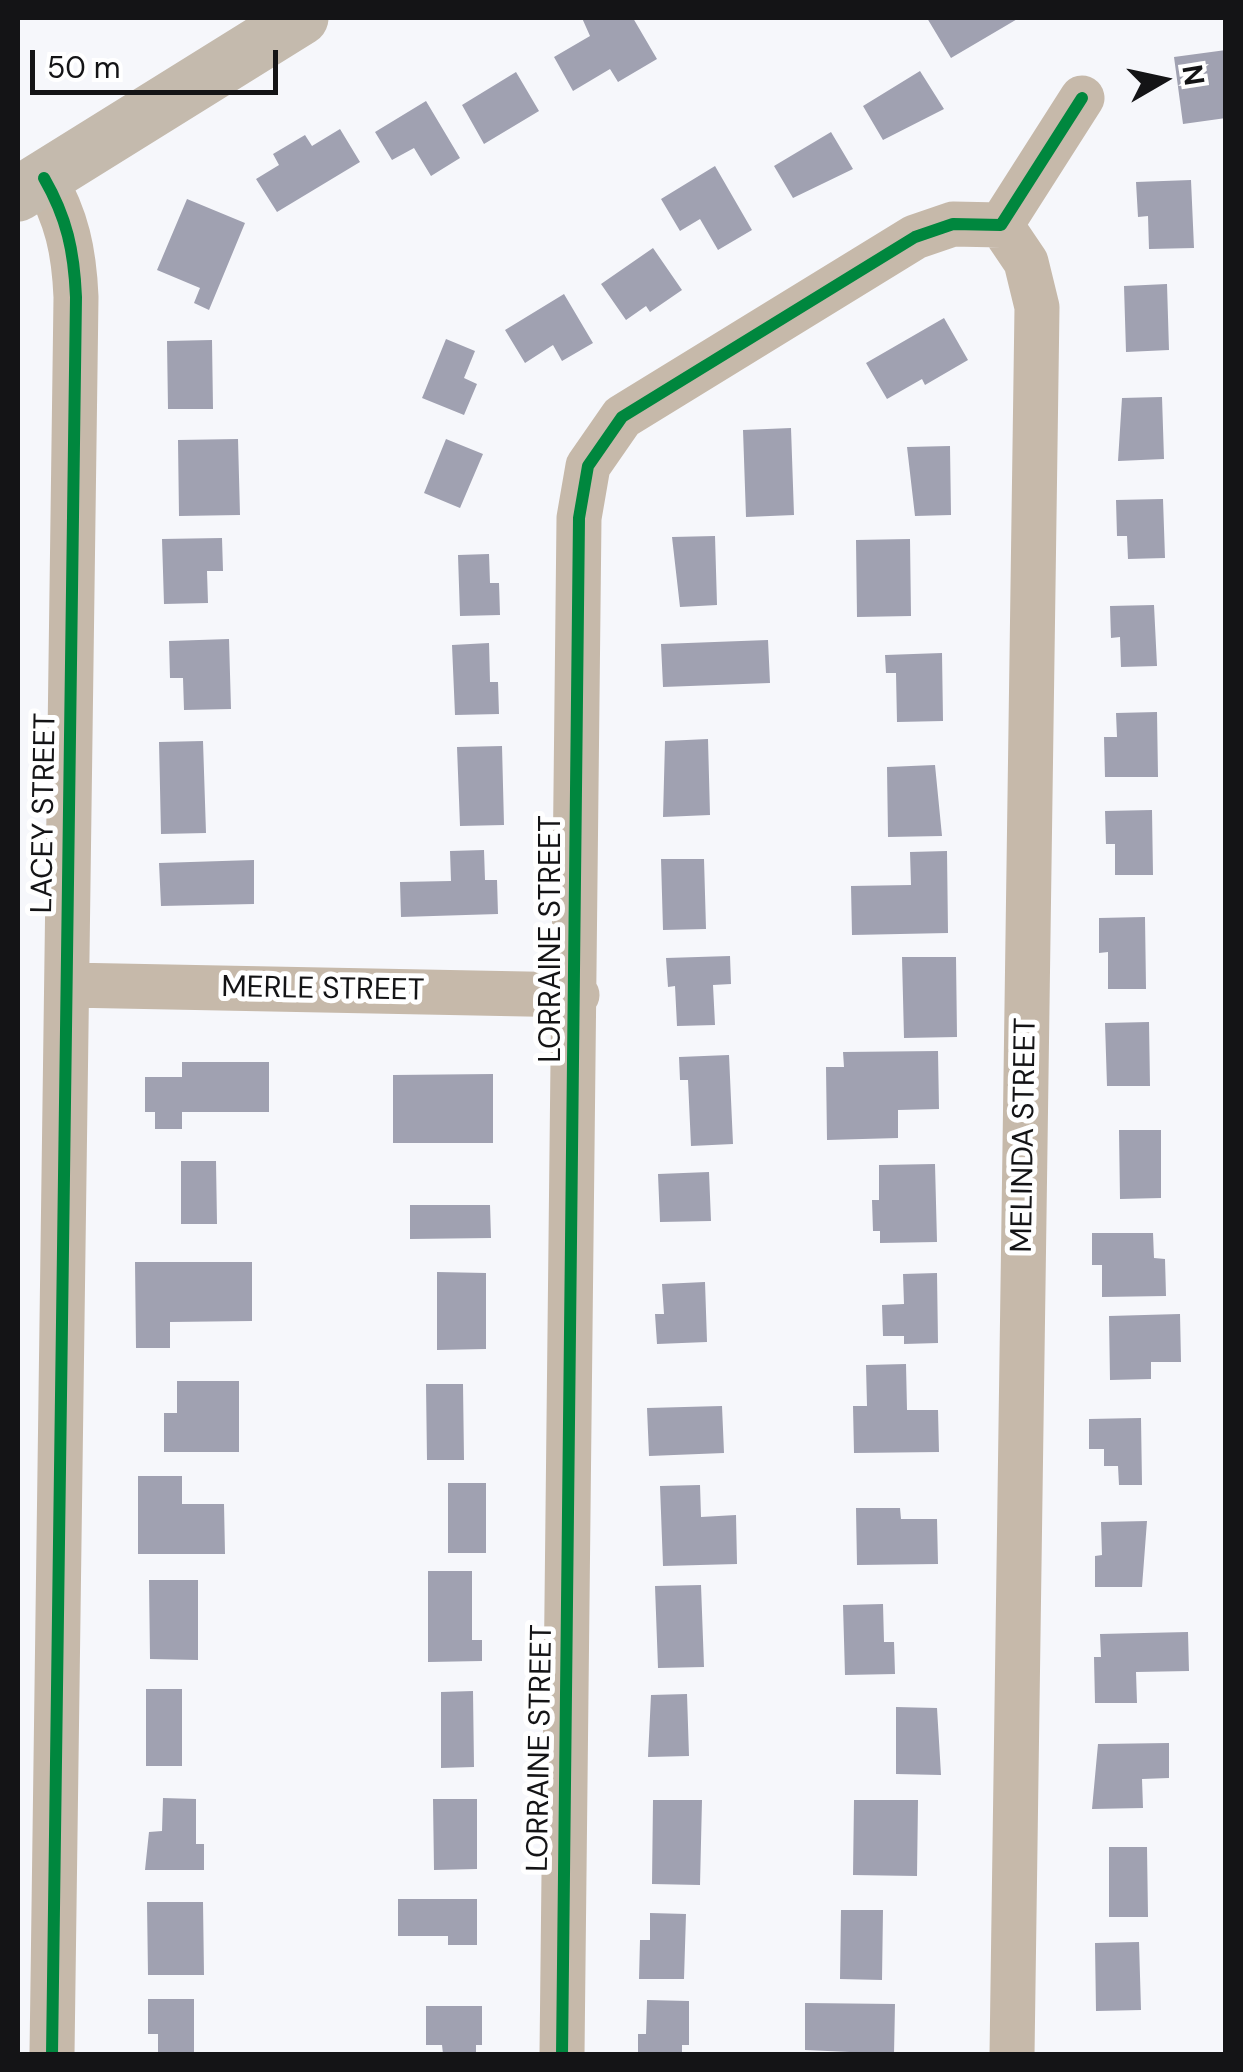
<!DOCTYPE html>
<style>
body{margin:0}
#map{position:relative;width:1243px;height:2072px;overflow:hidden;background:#f6f7fb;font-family:"DM Sans",sans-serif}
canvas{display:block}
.frame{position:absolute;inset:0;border:20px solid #141416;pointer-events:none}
.north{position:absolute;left:1113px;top:30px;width:100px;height:100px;-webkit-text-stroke:8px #fff;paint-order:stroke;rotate:81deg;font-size:28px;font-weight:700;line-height:40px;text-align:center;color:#141416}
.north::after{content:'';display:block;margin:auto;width:35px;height:45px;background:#141416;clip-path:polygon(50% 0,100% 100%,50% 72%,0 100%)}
.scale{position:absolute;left:30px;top:50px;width:248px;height:45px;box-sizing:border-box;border:5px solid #141416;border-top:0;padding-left:12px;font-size:30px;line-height:35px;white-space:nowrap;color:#141416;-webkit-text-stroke:8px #fff;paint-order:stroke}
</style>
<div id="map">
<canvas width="1243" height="2072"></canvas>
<div class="frame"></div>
<div class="north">N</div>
<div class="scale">50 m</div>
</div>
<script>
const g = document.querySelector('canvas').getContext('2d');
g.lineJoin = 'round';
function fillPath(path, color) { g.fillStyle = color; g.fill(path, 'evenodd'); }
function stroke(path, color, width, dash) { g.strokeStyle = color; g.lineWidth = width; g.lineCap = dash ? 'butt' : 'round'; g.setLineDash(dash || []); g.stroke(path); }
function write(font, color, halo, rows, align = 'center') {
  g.font = font + ' "DM Sans",sans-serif'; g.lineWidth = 10; g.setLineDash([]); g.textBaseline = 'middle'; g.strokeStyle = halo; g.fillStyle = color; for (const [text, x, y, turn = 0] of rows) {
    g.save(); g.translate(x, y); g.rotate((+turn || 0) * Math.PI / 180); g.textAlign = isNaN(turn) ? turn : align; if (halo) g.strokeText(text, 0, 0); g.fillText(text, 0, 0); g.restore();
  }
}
const building = new Path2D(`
 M582,18H633L657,59L618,82L610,69L573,91L554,57L590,36Z
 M927,18H1019L951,58Z
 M1226,50V118L1183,124L1174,57Z
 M920,71L944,109L883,140L863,106Z
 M516,72L539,111L484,144L462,105Z
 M426,101L460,158L431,176L414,148L392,160L375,132Z
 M340,129L360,162L277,212L256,179L279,165L273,154L305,135L312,146Z
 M831,132L853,169L793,198L774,166Z
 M715,166L752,230L718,250L700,219L680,231L661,199Z
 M1191,180L1194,248L1149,249L1148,216L1138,217L1136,182Z
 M187,199L245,223L209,310L194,303L200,288L157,270Z
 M653,248L682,290L650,312L646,306L626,320L601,284Z
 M1167,284L1169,350L1126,352L1124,286Z
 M564,294L593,343L562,361L553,345L525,363L505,330Z
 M944,318L968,360L925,385L922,379L887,399L866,363Z
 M446,339L475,351L464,378L477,384L464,415L422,398Z
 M212,340L213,409H168L167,341Z
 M1162,397L1164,459L1118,461L1122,398Z
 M791,428L794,515L746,517L743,430Z
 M238,439L240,515L179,516L178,440Z
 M446,439L483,454L460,508L424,493Z
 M950,446L951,515L915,516L907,447Z
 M1163,499L1165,558L1128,559L1127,536H1117L1116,500Z
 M715,536L717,605L680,607L672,537Z
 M222,538L223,571H207L208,603L164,604L162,539Z
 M910,539L911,616L857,617L856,540Z
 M489,554L490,583H499L500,615L460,616L458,555Z
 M1154,605L1157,666L1121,667L1120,637L1111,638L1110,606Z
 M229,639L231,709L184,710L183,678H170L169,641Z
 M768,640L770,683L663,687L661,644Z
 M489,643L490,682H498L499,714L455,715L452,645Z
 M942,653L943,721L897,722L896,673H886L885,655Z
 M1157,712L1158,777H1105L1104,737H1117L1116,713Z
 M708,739L710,815L663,817L665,741Z
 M203,741L206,833L161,834L159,742Z
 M502,746L504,825L460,826L457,747Z
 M935,765L942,836L888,837L887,767Z
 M1152,810L1153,875H1115V844H1106L1105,811Z
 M484,850L485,880H497L498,914L401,917L400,882L451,881L450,851Z
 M947,851L948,933L852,935L851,886L911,885L910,852Z
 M661,859H704L706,929L663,930Z
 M254,860V904L161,906L159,863Z
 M1145,917L1146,989H1108V952L1099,953V918Z
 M730,956L731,984L713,985L715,1025L677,1026L675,986L668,987L666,958Z
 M902,957H956L957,1037L904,1038Z
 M1149,1022L1150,1086H1107L1105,1023Z
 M938,1051L939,1109L898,1110V1138L827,1140L826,1067H844L843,1052Z
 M729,1055L733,1144L691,1146L688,1080H680L679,1057Z
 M182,1062H269V1112H182V1129H155V1112H145V1077H182Z
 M493,1074V1143H393V1075Z
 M1119,1130H1161V1198L1120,1199Z
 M181,1161H216L217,1224H181Z
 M935,1164L937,1242L880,1243V1231H873L872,1200H879V1165Z
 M709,1172L711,1221L660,1222L658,1174Z
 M410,1205H490L491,1238L410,1239Z
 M1092,1233H1153L1154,1258L1165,1259L1166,1296L1102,1297V1265H1092Z
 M135,1262H252V1321L170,1322V1348H136Z
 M437,1272L486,1273V1349L437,1350Z
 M937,1273L938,1343L904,1344V1336H883L882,1305L904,1304L903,1274Z
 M705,1282L707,1342L657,1344L655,1314H664L662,1284Z
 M1180,1314L1181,1362H1151V1379L1110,1380L1109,1316Z
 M906,1364L907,1410H938L939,1452L854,1453L853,1406H867L866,1365Z
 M177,1381H239V1452H164V1413H177Z
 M426,1384H463L464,1460H427Z
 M722,1406L724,1453L649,1456L647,1408Z
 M1141,1418L1142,1485H1119L1118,1466H1104V1449H1089V1419Z
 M138,1476H182V1504H224L225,1554H138Z
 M448,1483H486V1553H448Z
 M700,1485L701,1517L736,1515L737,1564L663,1566L660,1486Z
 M856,1508H900L901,1519H937L938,1564L857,1565Z
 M1147,1521L1142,1587H1095V1556L1102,1555L1101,1522Z
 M428,1571H472V1640H482V1661L428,1662Z
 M149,1580H198V1660L150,1659Z
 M701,1585L704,1667L658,1668L655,1586Z
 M883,1604L884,1642H894L895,1674L845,1675L843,1605Z
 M1188,1632L1189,1671L1136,1672L1137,1703H1095L1094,1657H1101L1100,1634Z
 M146,1689H182V1766H146Z
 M473,1691L474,1767L441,1768V1692Z
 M687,1694L689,1756L648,1757L651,1695Z
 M896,1707L937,1708L941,1775L896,1774Z
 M1169,1743V1778L1142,1779L1143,1808L1092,1809L1098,1744Z
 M163,1798L196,1799V1844H204V1870H145L149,1832L162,1831Z
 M433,1799H477V1869L434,1870Z
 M653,1800H702L700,1885L652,1884Z
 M854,1800H918L917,1876L853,1875Z
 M1109,1847H1147L1148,1917H1109Z
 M398,1899H477V1945H448V1936H398Z
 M147,1902H203L204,1975H148Z
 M841,1910H883L882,1980L840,1979Z
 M650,1913L686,1914L684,1979H639L640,1940H650Z
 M1139,1942L1141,2010L1096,2011L1095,1943Z
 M148,1999H194V2054H158V2034H148Z
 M647,2000L689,2001V2045H682V2054H638V2034H646Z
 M805,2003L895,2004L894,2054L805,2050Z
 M426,2006H482V2045H476V2054H443L442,2045H426Z`);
const minor = new Path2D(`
 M44,178C67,218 74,251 76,297L52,2054
 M1001,225L1026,262L1037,307L1012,2054
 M68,985L577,995
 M562,2054L579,518L588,466L622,417L915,237L953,224L1001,225L1082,98`);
const major = new Path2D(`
 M18,194L301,18`);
const cycleway = new Path2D(`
 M44,178C67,218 74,251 76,297L52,2054
 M562,2054L579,518L588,466L622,417L915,237L953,224L1001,225L1082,98`);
const streetNames = [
 ["LACEY STREET",45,813,-89],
 ["LORRAINE STREET",552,939,-90],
 ["MERLE STREET",323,990,1],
 ["MELINDA STREET",1025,1135,-89],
 ["LORRAINE STREET",541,1748,-89]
];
fillPath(building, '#a0a1b1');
stroke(minor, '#c6b9aa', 45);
stroke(major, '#c4baad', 55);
stroke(cycleway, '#00873e', 12);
write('30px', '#141416', '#fff', streetNames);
</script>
